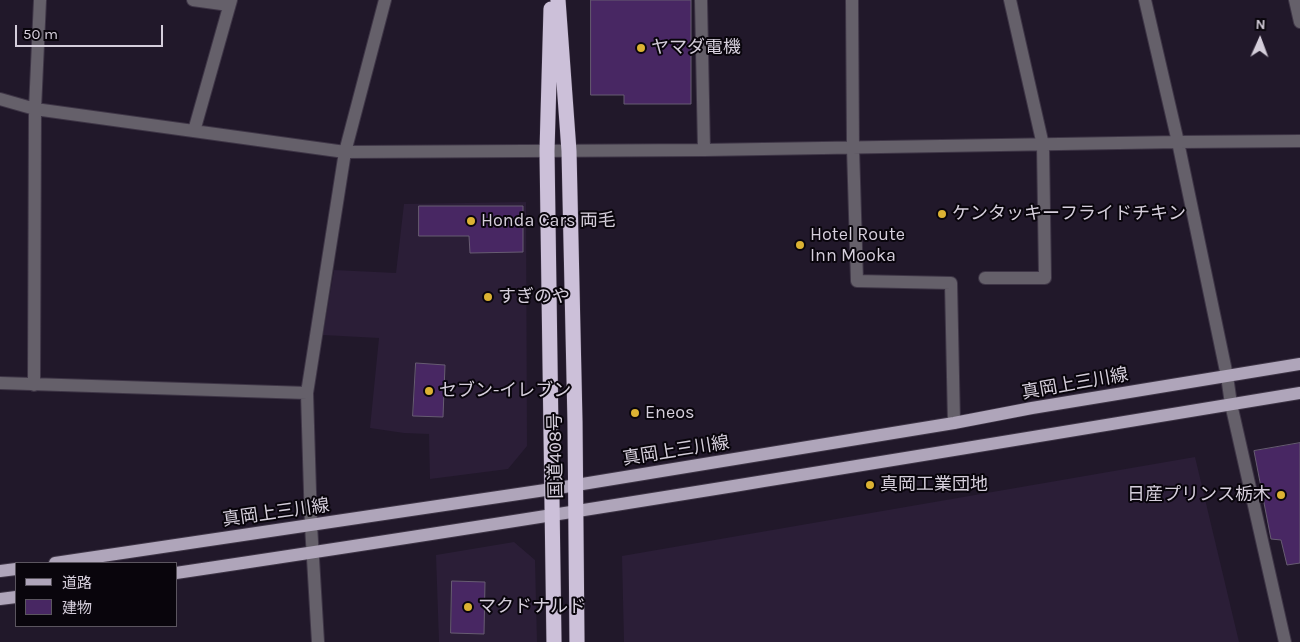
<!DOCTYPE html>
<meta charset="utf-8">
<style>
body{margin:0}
#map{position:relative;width:1300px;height:642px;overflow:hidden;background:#21182a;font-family:Karla,"Noto Sans JP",sans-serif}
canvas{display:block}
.legend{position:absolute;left:15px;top:562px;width:162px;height:65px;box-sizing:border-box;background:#09050c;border:1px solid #5b555f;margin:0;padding:6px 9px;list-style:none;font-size:15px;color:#d5cedb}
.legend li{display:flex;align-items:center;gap:10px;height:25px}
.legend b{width:25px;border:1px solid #5b555f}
.north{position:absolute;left:1235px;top:15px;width:50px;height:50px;-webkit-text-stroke:4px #09050c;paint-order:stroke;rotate:2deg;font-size:14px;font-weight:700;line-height:20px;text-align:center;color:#d5cedb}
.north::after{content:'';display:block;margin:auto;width:18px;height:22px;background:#d5cedb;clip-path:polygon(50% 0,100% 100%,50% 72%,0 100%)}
.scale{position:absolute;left:15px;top:25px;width:148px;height:22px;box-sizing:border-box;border:2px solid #d5cedb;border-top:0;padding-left:6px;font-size:15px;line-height:18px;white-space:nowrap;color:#d5cedb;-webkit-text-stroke:4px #09050c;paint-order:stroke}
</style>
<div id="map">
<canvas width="1300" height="642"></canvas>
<ul class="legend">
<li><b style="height:6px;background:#afa5ba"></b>道路</li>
<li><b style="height:14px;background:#482763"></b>建物</li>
</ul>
<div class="north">N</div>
<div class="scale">50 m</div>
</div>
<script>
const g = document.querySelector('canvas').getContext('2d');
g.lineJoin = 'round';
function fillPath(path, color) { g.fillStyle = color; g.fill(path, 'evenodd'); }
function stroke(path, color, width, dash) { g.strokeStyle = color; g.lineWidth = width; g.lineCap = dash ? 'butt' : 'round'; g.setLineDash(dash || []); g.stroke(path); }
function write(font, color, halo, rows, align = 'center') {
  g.font = font + ' Karla,"Noto Sans JP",sans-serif'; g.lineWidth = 4; g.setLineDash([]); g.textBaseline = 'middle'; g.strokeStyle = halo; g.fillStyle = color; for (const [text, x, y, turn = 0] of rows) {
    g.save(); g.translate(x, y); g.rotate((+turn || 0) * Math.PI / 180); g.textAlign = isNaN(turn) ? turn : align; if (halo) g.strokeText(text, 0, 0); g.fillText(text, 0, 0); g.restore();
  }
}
const built = new Path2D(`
 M526,202L527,446L508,469L430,479L429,434L404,433L370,428L379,338L323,335L334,270L396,273L404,204Z
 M1195,457L1239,642H624L622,556Z
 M514,542L535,560L537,642H439L436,555Z`);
const building = new Path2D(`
 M591,0H691V104H624V95H591Z
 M419,206H523V252L470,253L469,236H419Z
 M416,363L445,365L443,417L413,416Z
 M1300,443V563L1287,565L1281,540L1271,539L1254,451Z
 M452,581L485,582L484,634L451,633Z`);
const minor = new Path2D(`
 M193,0L229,5
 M701,0L704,150
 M852,0L853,148L857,281L951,283L954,423
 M1145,0L1178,142L1227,376L1231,404L1285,642
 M1295,0L1300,22
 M0,99L35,109L345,152L704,150L1178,142L1300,141
 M194,131L231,0
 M985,278H1045L1043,145L1010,0
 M0,383L307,393
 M34,385L35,109L40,0
 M318,642L311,525L307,393L345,152L385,0`);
const major = new Path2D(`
 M55,563L552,489L954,423L1032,408L1300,364
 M0,571L16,569
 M176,573C551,517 926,455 1300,393
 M0,599L16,597`);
const highway = new Path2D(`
 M558,0L569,151L575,422L577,642
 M551,9L547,151L554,642`);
const markers = [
 [641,48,5,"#dcb233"],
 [942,214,5,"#dcb233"],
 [471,221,5,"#dcb233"],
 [800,245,5,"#dcb233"],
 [488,297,5,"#dcb233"],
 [429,391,5,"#dcb233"],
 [635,413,5,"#dcb233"],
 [870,485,5,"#dcb233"],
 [1281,495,5,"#dcb233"],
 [468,607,5,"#dcb233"]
];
const poiNames = [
 ["ヤマダ電機",651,48],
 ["ケンタッキーフライドチキン",952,214],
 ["Honda Cars 両毛",481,221],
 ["Hotel Route",810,235],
 ["Inn Mooka",810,256],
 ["すぎのや",498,297],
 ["セブン-イレブン",439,391],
 ["Eneos",645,413],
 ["真岡工業団地",880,485],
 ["日産プリンス栃木",1271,495,"right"],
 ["マクドナルド",478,607]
];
const streetNames = [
 ["真岡上三川線",1075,384,-10],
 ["真岡上三川線",676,451,-9],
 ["国道408号",556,456,-91],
 ["真岡上三川線",276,513,-8]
];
fillPath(built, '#2b1e37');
fillPath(building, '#482763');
stroke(building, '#675c72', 1);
stroke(minor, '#3e3546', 14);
stroke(major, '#3e3546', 14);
stroke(highway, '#3e3546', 16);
stroke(minor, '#65606a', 12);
stroke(major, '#afa5ba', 12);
stroke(highway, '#ccc0d9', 15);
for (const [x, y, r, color] of markers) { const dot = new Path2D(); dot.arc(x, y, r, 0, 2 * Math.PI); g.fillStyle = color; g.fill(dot); stroke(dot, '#09050c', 2); }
write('18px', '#d5cedb', '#09050c', poiNames, 'left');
write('18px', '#d5cedb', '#09050c', streetNames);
</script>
